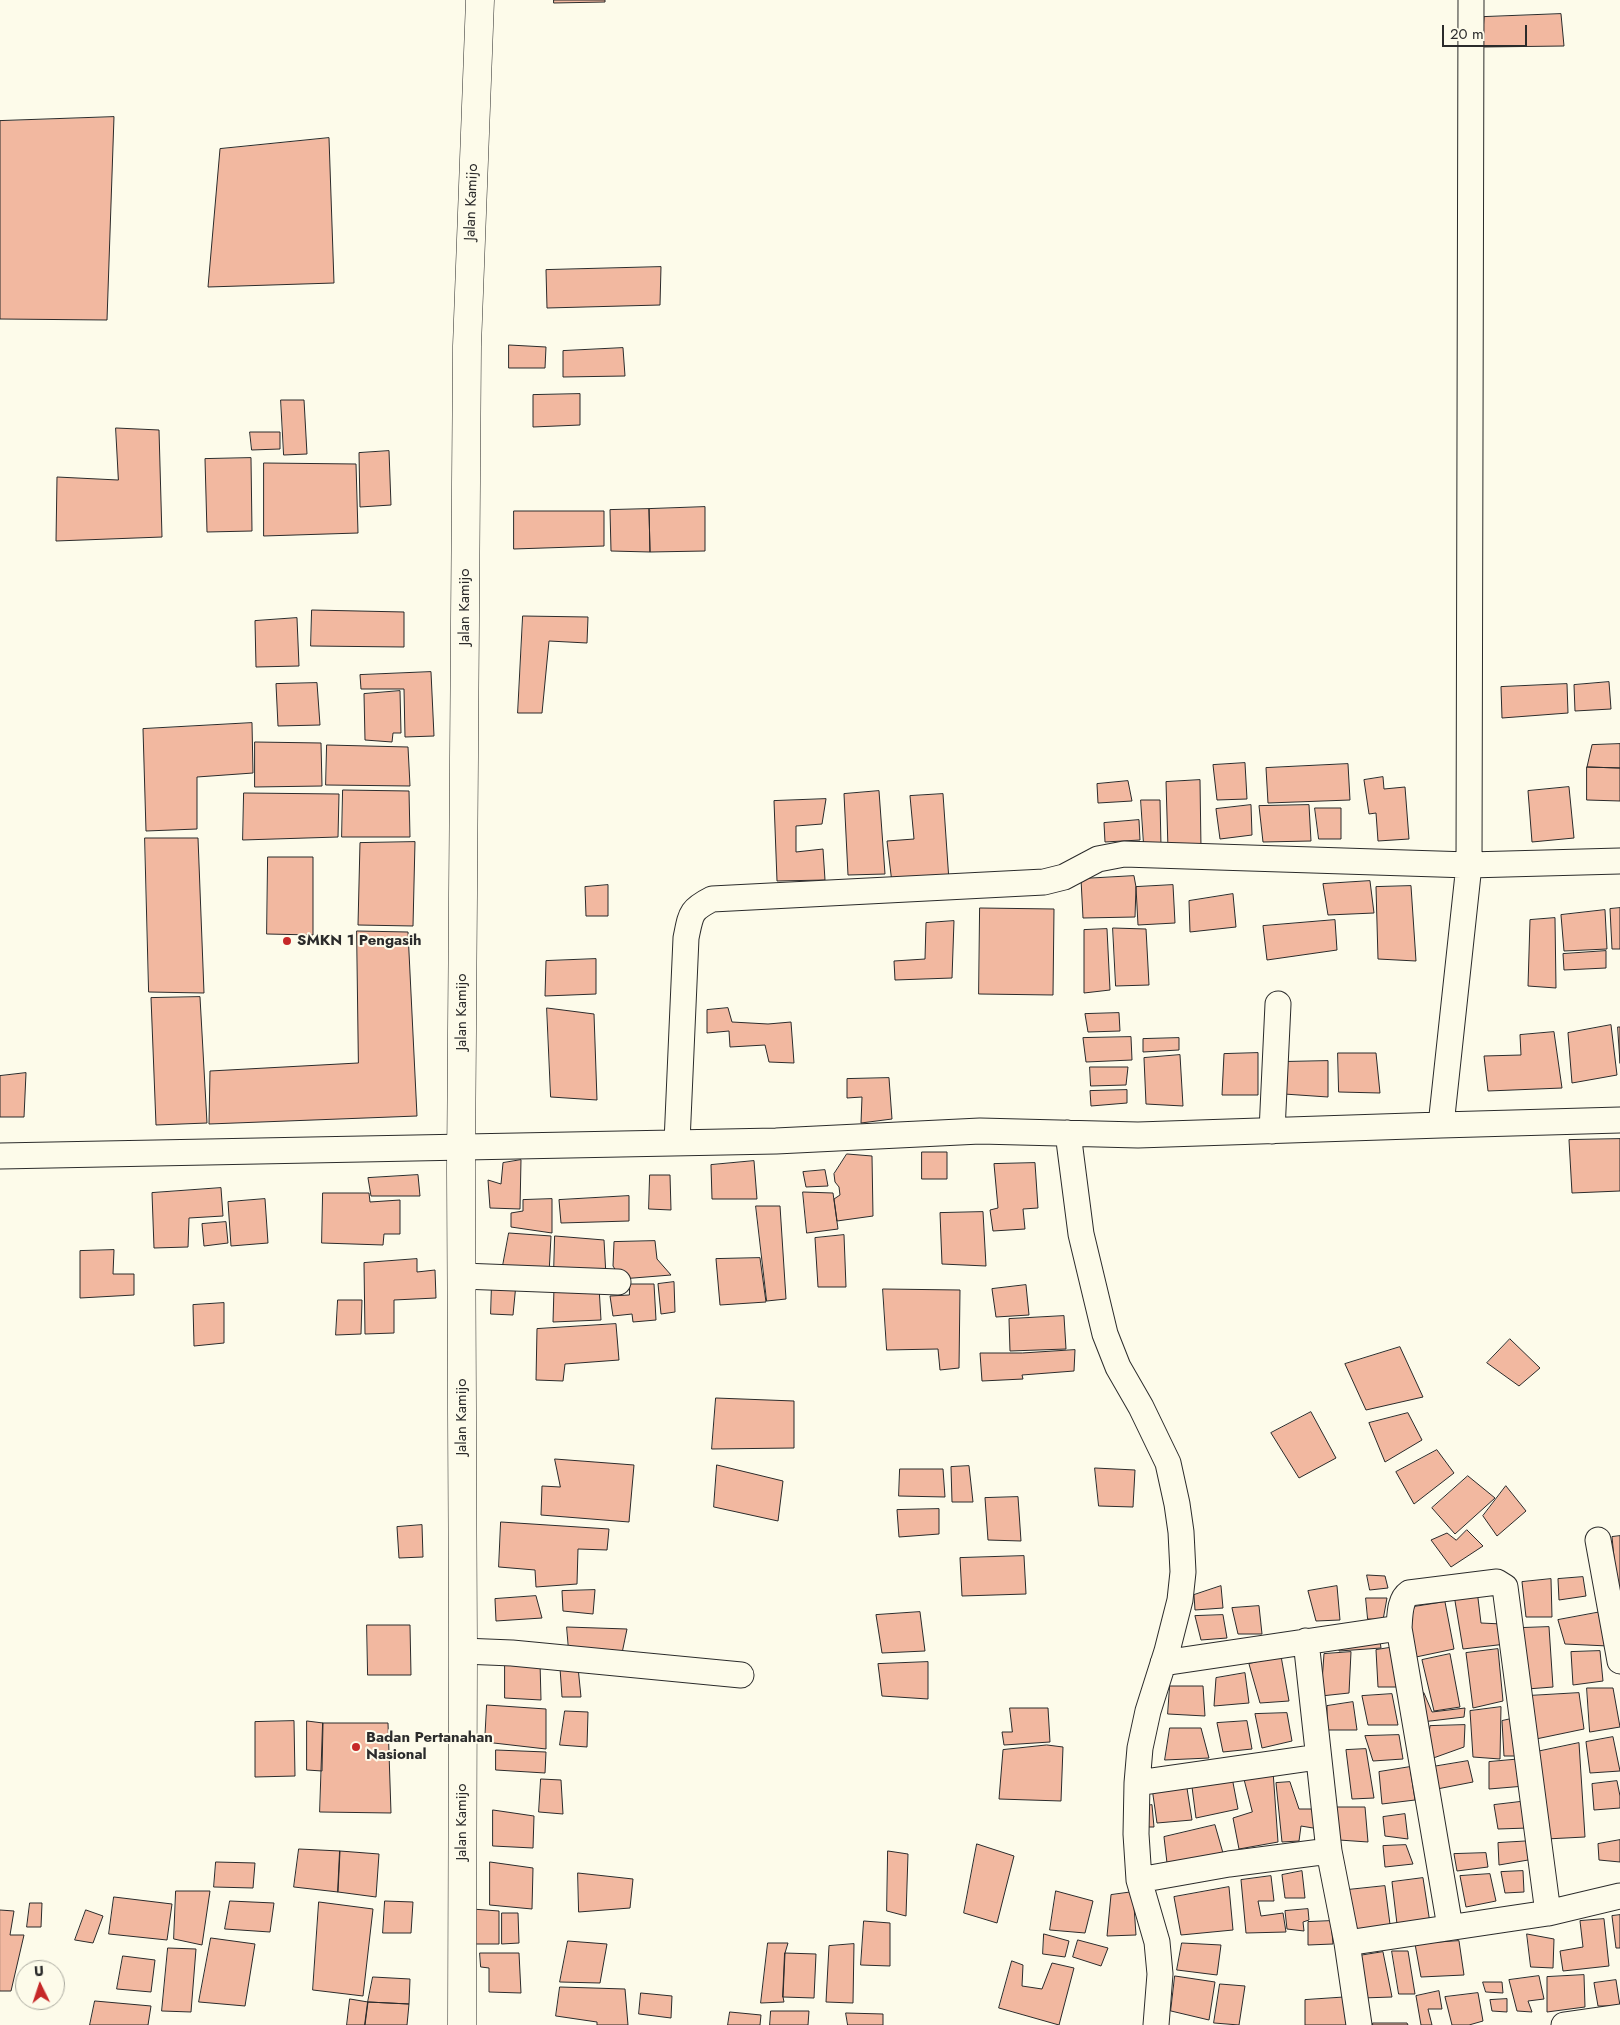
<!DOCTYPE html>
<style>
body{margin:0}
#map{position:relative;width:1620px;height:2025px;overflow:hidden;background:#fdfbea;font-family:Jost,sans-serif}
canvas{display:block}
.north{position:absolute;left:15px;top:1960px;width:50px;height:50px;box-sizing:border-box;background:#fdfbea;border:1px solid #a9a89e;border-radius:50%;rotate:356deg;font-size:14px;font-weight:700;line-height:20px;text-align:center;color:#2b2b2b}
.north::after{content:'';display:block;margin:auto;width:18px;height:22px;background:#c62828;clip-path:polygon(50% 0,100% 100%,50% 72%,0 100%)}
.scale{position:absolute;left:1442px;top:25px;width:85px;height:22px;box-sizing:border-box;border:2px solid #2b2b2b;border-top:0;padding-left:6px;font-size:15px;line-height:18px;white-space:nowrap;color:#2b2b2b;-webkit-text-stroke:4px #fdfbea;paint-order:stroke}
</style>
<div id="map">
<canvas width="1620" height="2025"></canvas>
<div class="north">U</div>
<div class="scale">20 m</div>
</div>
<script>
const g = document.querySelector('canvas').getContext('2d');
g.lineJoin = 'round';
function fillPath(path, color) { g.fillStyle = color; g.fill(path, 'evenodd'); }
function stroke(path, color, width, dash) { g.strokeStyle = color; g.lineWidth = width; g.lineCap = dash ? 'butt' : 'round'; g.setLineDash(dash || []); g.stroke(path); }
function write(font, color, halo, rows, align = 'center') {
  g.font = font + ' Jost,sans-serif'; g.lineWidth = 4; g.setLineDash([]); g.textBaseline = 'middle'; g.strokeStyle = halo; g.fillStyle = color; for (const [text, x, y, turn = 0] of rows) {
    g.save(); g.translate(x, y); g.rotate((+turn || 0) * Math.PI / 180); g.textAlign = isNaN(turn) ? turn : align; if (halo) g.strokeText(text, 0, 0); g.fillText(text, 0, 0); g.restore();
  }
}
const building = new Path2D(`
 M554,0H605V2L554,3Z
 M1561,14L1564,46L1482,47L1484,17Z
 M114,117L107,320L0,319V121Z
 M329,138L334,283L208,287L220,149Z
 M661,267L660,305L547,308L546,270Z
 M509,345L546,347L545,368H509Z
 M623,348L625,376L563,377V351Z
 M580,394V425L533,427V395Z
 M281,400H304L307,454L284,455Z
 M116,428L159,430L162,537L56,541L57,477L118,480Z
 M250,432H280V449L252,450Z
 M389,451L391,505L360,507L359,453Z
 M251,458L252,531L207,532L205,459Z
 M264,463L356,464L358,533L264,536Z
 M705,507V551L650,552L649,509Z
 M649,509L650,552L611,551L610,510Z
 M514,511H604V546L514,549Z
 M312,610L404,612V647L311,646Z
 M523,616L588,617L587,643L549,641L542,713H518Z
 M297,618L299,666L256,667L255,621Z
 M431,672L434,736L405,737L404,689H361L360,675Z
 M1609,682L1611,709L1575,711L1574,685Z
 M317,683L320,725L278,726L276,684Z
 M1567,684L1568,713L1502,718L1501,687Z
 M400,691L401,733H393L392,742L365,740L364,694Z
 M252,723L253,773L197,777V829L146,831L143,729Z
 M255,742L321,743L322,786L255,787Z
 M1620,744V768L1587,767L1592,745Z
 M327,745L408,747L410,786L326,785Z
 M1245,763L1247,799L1217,800L1213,765Z
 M1348,764L1350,800L1268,803L1266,768Z
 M1587,767L1620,768V801L1587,800Z
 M1383,777L1384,789L1405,787L1409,839L1378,841L1376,813L1369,814L1364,780Z
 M1200,780L1201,848L1168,849L1166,782Z
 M1128,781L1132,801L1098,803L1097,784Z
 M1569,787L1574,838L1532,842L1528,791Z
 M343,790L409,791L410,837H342Z
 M879,791L885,874L848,875L844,794Z
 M244,793L339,794L338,837L243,840Z
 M943,794L949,881L892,883L887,841L914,839L910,796Z
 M826,799L822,824L796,826V852L823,849L825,880L777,881L774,801Z
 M1141,800H1160L1161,846L1144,845Z
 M1251,805L1252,835L1220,839L1216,809Z
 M1309,805L1311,841L1263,842L1259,806Z
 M1315,808H1341V839H1319Z
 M1139,820L1140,840L1105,842L1104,823Z
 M145,838H198L204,993L149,992Z
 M415,842L413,926L358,925L360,843Z
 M268,857H313V935L267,934Z
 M1134,876L1136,887L1135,917L1083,918L1081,879Z
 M1370,881L1374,913L1328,915L1323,884Z
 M608,885V916H586L585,887Z
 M1173,885L1175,923L1138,925L1136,887Z
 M1411,886L1416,961L1378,959L1376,887Z
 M1233,894L1236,927L1190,932L1189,901Z
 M980,908L1054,909L1053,995L979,994Z
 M1620,908V949H1612L1610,909Z
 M1605,910L1607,949L1564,951L1561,915Z
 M1555,918L1556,988L1528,986L1530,920Z
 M1335,920L1337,950L1267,960L1263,926Z
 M954,921L952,978L895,980L894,961L925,959L926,923Z
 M1113,928L1146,929L1149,985L1116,986Z
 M1107,929L1110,990L1084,993V930Z
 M357,931L408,932L417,1116L209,1124L210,1071L358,1063Z
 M1606,951V968L1564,970L1563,954Z
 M596,959V994L545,996L546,961Z
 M200,997L207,1123L156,1125L151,998Z
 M547,1008L594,1014L597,1100L551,1097Z
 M728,1008L732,1022L768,1024L791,1022L794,1063L769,1062L765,1045L730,1047L729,1031L707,1033V1010Z
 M1119,1013L1120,1031L1088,1032L1085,1014Z
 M1611,1025L1617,1075L1572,1083L1568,1033Z
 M1618,1027H1620V1063Z
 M1554,1032L1562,1088L1488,1091L1484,1056L1521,1055L1520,1035Z
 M1131,1037L1132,1060L1086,1062L1083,1038Z
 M1179,1038V1050L1143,1052V1039Z
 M1258,1053V1095H1222L1224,1054Z
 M1338,1053H1376L1380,1093L1339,1092Z
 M1180,1055L1183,1106L1146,1104L1144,1058Z
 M1328,1061V1097L1284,1094L1281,1062Z
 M1090,1067H1128L1126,1085L1091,1086Z
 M26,1073L24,1117H0V1076Z
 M889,1078L892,1119L861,1123L862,1097L847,1098V1079Z
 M1127,1090V1103L1091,1106L1090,1091Z
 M1620,1139V1191L1572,1193L1569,1140Z
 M922,1152H947V1179H922Z
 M847,1154L872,1156L873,1216L837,1221L834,1199L840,1195L839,1187L835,1182L834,1174Z
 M521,1160L520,1209L490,1208L488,1180L501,1184L503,1163Z
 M754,1161L757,1199H712L711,1165Z
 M1035,1163L1038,1208L1023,1209L1025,1229L993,1231L990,1210L998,1208L994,1164Z
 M825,1170L828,1186L806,1187L803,1172Z
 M418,1175L420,1196H371L368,1178Z
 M650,1175H670L671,1210L649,1209Z
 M221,1188L223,1216L189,1218L188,1247L154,1248L152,1193Z
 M803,1192L833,1193L838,1229L807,1233Z
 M323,1193H369L370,1202L400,1200V1234H384L383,1245L322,1243Z
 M629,1196V1221L561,1223L559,1200Z
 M265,1199L268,1243L231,1246L228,1202Z
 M552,1199V1233L511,1227V1213L523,1211V1200Z
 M756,1206H780L786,1299L767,1301Z
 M983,1212L986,1266L942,1264L940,1213Z
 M226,1222L228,1243L204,1246L202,1224Z
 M509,1233L551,1236L549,1274L502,1271Z
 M844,1235L846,1287H818L815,1238Z
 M555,1236L604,1240L606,1276L554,1273Z
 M655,1241L657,1259L671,1275L621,1279L613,1266L614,1242Z
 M114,1250L113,1274H134V1295L80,1298V1251Z
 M760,1258L766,1302L720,1305L716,1259Z
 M417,1259V1272L435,1270L436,1298L394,1300V1333L365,1334L364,1263Z
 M492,1282L516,1284L513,1315L491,1314Z
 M674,1282L675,1312L661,1314L658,1284Z
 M630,1284H654L656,1320L633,1322L632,1314L613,1316L610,1296L629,1295Z
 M1026,1285L1029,1315L996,1317L992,1289Z
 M599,1287L601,1320L553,1322L554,1288Z
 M883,1289L960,1290L959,1368L940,1370L938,1349L887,1350Z
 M338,1300H362L361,1334L336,1335Z
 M224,1303V1343L194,1346L193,1305Z
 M1064,1316L1066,1349L1010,1351L1009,1319Z
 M616,1324L619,1360L565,1364L563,1381L536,1380L537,1329Z
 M1510,1339L1540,1368L1519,1386L1487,1363Z
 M1400,1347L1423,1397L1366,1410L1345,1364Z
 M1075,1350L1074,1371L1022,1375L1023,1379L982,1381L980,1353H1022Z
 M716,1398L794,1401V1448L712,1449Z
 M1311,1412L1336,1458L1299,1478L1271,1433Z
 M1408,1413L1422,1440L1385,1462L1369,1423Z
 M1437,1450L1454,1473L1414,1504L1396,1472Z
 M555,1459L634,1465L629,1522L541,1515L542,1486L560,1487Z
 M717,1465L783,1481L778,1521L714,1507Z
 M969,1466L973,1502H952L951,1467Z
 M1095,1468L1135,1470L1133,1507L1099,1506Z
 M900,1469H943L945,1497L899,1496Z
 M1468,1476L1495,1498L1455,1534L1432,1508Z
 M1506,1486L1526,1511L1497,1536L1483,1516Z
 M1018,1497L1021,1541L988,1540L985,1498Z
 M939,1509V1534L899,1537L897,1510Z
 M501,1522L609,1529L607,1550L578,1549L577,1584L536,1587L535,1570L499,1567Z
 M422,1525L423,1557L399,1558L397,1527Z
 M1467,1530L1483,1546L1451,1567L1431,1540L1447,1533L1456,1540Z
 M1620,1536V1598H1618L1612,1537Z
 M1024,1556L1026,1594L962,1596L960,1558Z
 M1367,1575L1385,1576L1388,1588L1370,1590Z
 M1583,1577L1586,1596L1559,1600L1558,1579Z
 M1551,1579L1552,1617H1526L1522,1582Z
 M1221,1586L1223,1608L1195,1610L1194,1595Z
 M1337,1586L1340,1620L1316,1621L1308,1591Z
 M595,1590L593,1614L563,1611L562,1591Z
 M1477,1590L1481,1623L1502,1624L1506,1644L1463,1649L1454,1595Z
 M536,1596L542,1618L496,1621L495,1599Z
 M1366,1598H1387L1383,1620L1368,1619Z
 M1445,1602L1454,1649L1416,1657L1407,1608Z
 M1259,1606L1262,1634H1238L1232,1608Z
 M920,1612L925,1651L882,1653L876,1615Z
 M1601,1612L1608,1646L1565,1644L1558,1620Z
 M1223,1615L1227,1638L1201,1640L1195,1616Z
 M367,1625H410L411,1675H368Z
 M567,1627L627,1629L621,1658L569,1651Z
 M1549,1627L1553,1687L1527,1689L1521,1628Z
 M1379,1635L1381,1648L1339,1651L1338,1641Z
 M1395,1647L1400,1687H1378L1376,1650Z
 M1498,1649L1503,1701L1473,1708L1466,1653Z
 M1600,1651L1603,1681L1573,1685L1571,1652Z
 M1351,1652L1349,1693L1321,1696L1324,1654Z
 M1450,1654L1460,1707L1434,1711L1422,1660Z
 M1281,1656L1289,1701L1260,1703L1249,1664Z
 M505,1659L540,1662L541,1700L505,1698Z
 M928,1662V1699L882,1696L878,1664Z
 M578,1667L581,1697H562L560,1668Z
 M1245,1673L1249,1703L1214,1706L1216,1678Z
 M1170,1686H1203L1205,1716L1168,1714Z
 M1587,1688H1613L1620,1727L1590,1732Z
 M1424,1693L1432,1712L1465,1708L1464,1717L1422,1722L1418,1695Z
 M1579,1693L1584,1729L1536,1739L1527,1696Z
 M1392,1694L1398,1725H1368L1362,1696Z
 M1353,1702L1357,1730H1327V1706Z
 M487,1705L546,1709V1749L485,1742Z
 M1501,1707L1500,1759L1473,1757L1470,1711Z
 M1010,1708H1048L1050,1742L1004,1745L1002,1732H1012Z
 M565,1711L588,1712L587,1747L560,1745Z
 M1287,1713L1292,1741L1262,1748L1255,1714Z
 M1511,1719L1517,1756H1504L1502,1721Z
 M294,1721L295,1776L255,1777V1722Z
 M307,1721L323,1723L322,1771L307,1770Z
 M1247,1721L1252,1749L1223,1752L1217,1723Z
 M323,1723H388L391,1813L320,1812Z
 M1465,1725L1464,1747L1425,1761L1430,1726Z
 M1170,1728H1201L1209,1758L1165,1760Z
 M1399,1735L1403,1759L1373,1761L1365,1736Z
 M1613,1737L1620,1771L1590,1773L1586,1742Z
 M1579,1743L1585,1837L1546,1839L1536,1752Z
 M1047,1745L1063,1747L1061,1801L999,1799L1003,1750Z
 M1366,1749L1374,1798L1352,1799L1346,1750Z
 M496,1750L546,1752L545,1773L496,1770Z
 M1522,1759L1525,1786L1489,1789V1762Z
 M1468,1761L1473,1782L1437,1789L1432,1767Z
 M1410,1767L1415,1800L1382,1804L1379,1772Z
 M1242,1770L1273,1771L1278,1842L1239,1849L1233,1818L1252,1812Z
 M1231,1772L1238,1809L1196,1818L1191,1779Z
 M541,1779L561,1780L563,1814L539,1812Z
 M1617,1781L1620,1796V1808L1594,1810L1592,1784Z
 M1186,1782L1192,1820L1157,1823L1152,1788Z
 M1290,1782L1299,1809H1324L1325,1830L1301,1826L1299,1841L1282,1842L1276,1783Z
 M1528,1801V1828L1498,1829L1494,1805Z
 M1152,1805L1154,1827H1140L1141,1807Z
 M1336,1807H1365L1368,1842L1339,1840Z
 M493,1810L534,1816L533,1848L493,1846Z
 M1405,1814L1408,1839L1385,1836L1383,1817Z
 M1215,1825L1223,1853L1167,1863L1164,1837Z
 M1620,1840V1862L1599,1860L1598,1844Z
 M1532,1841L1534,1859L1499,1865L1498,1843Z
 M977,1844L1014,1856L997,1923L964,1913Z
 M1406,1845L1413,1864L1385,1867L1383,1846Z
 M299,1849L340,1851L338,1892L294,1887Z
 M340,1851L379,1854L376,1897L338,1892Z
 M888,1851L908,1854L906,1916L887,1911Z
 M1486,1853L1488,1867L1457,1871L1454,1854Z
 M216,1862L255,1863L253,1888L214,1887Z
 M490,1862L533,1868L532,1909L490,1905Z
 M1302,1871L1305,1898H1285L1282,1875Z
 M1523,1871L1524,1892L1505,1893L1501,1872Z
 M578,1873L633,1879L630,1908L579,1912Z
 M1490,1874L1496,1901L1466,1907L1460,1876Z
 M1271,1876L1274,1901H1258L1261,1916L1283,1913L1286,1932L1246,1933L1241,1880Z
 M1423,1878L1430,1923L1397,1924L1392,1882Z
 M1385,1886L1391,1932L1351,1934L1347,1890Z
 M1229,1887L1233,1930L1181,1935L1174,1897Z
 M176,1891H210L202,1945L174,1939Z
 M1056,1891L1093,1901L1085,1933L1050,1930Z
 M1133,1892L1136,1935L1107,1936L1111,1895Z
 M114,1897L172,1904L167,1940L109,1934Z
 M230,1901L274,1903L270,1932L225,1929Z
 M385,1901L413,1902L411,1933H383Z
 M319,1902L373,1909L363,1996L313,1990Z
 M30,1903H42L41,1927H27Z
 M472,1909L499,1911V1944H473Z
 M1308,1909L1309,1920L1303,1922L1304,1931L1287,1929L1285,1911Z
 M0,1910L14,1911L10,1935H24L11,1991H0Z
 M86,1910L103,1916L93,1943L75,1940Z
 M502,1913H518L519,1943L502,1944Z
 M1620,1915V1948H1616L1612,1916Z
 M1604,1919L1609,1966L1563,1971L1560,1951L1583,1947L1580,1921Z
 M864,1921L890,1923V1966L861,1965Z
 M1331,1921L1333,1944L1308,1945V1922Z
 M1044,1934L1069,1941L1065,1957L1043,1954Z
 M1527,1934L1554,1939L1553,1968L1531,1967Z
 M211,1938L255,1944L245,2006L199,2002Z
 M1078,1940L1108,1948L1101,1966L1073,1957Z
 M568,1941L607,1944L600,1983L560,1982Z
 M1459,1941L1464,1975L1421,1977L1415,1944Z
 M768,1943H788L785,1953L783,1997L784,2002L761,2003Z
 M1182,1943L1221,1945L1217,1975L1177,1970Z
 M854,1944L853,2003L826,2002L829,1946Z
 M168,1948L196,1949L191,2012L162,2011Z
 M1392,1951H1408L1415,1994H1399Z
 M1383,1952L1392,1997L1362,1998L1352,1957Z
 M480,1953H519L521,1993L489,1992V1968L481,1967Z
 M785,1953L816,1954L814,1998L783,1997Z
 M123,1956L155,1960L151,1992L117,1989Z
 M1012,1961L1023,1965L1022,1986L1042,1989L1052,1963L1074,1968L1059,2025L999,2008Z
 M1584,1975L1585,2007L1547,2012V1977Z
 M1175,1976L1215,1982L1209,2020L1171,2011Z
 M1539,1976L1544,1999L1528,2001L1532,2012L1517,2011L1509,1980Z
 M373,1977L410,1979L409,2004L368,2002Z
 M1616,1980L1620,2006H1598L1594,1983Z
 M1483,1982H1502L1503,1993L1486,1992Z
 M1220,1984L1245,1986L1239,2025L1214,2023Z
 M560,1987L625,1989L628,2025H597V2022L556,2016Z
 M1439,1991L1442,2009H1428L1432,2025H1421L1416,1996Z
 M641,1993L672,1996L671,2018L639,2014Z
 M1478,1993L1483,2021L1469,2025H1452L1445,1997Z
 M1350,1997L1352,2025H1305V2000Z
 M350,1999L368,2002L365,2025H347Z
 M1507,1999V2012L1492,2011L1490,2000Z
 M95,2001L151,2006L148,2025H90Z
 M368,2002L409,2004L407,2025H365Z
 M771,2011H809L808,2025H770Z
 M730,2012L761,2015L760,2025H728Z
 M846,2013L883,2014V2025H848Z
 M1373,2023H1407L1408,2025H1373Z`);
const minor = new Path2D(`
 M1441,1125L1620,1120
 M1272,1131L1278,1004
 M1068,1133L1081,1234L1105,1334L1118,1367L1141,1407L1168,1463L1177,1504L1181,1532L1183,1572L1180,1600L1167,1651L1148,1711L1140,1748L1137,1783L1136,1834L1139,1880L1157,1942L1160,1974L1156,2025
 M677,1142L686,938C691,914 690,910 712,899L1044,882L1064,877L1098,859L1124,854L1469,865L1471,0
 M0,1156L776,1141L980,1131L1138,1135L1441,1125L1469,865L1620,861
 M462,1276L618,1282
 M1598,1540L1620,1661
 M1306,1641L1329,1851L1347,1943L1359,2025
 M463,1651L512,1653L741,1675
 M1163,1663L1399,1628
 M1137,1783L1318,1757
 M1139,1880L1229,1864L1329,1851
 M1450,1927L1399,1628C1400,1617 1399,1600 1409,1593L1497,1582L1505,1587L1548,1913
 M1347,1943L1548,1913L1620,1896
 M1564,2025L1620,2017`);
const primary = new Path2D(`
 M462,2025L463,1651L461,1168L467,346L480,0`);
const markers = [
 [287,941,5,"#c62828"],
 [356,1747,5,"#c62828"]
];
const streetNames = [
 ["Jalan Kamijo",472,202,-88],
 ["Jalan Kamijo",465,607,-90],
 ["Jalan Kamijo",462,1012,-90],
 ["Jalan Kamijo",462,1417,-90],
 ["Jalan Kamijo",462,1822,-90]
];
const poiNames = [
 ["SMKN 1 Pengasih",297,941],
 ["Badan Pertanahan",366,1738],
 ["Nasional",366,1755]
];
fillPath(building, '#f2b8a0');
stroke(building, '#2b2b2b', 1);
stroke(minor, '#2b2b2b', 27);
stroke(primary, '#2b2b2b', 29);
stroke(minor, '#fdfbea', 25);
stroke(primary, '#fdfbea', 28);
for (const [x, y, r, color] of markers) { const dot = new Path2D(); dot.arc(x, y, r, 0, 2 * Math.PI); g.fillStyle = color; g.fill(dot); stroke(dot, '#fdfbea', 2); }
write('15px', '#2b2b2b', '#fdfbea', streetNames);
write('bold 15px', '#2b2b2b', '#fdfbea', poiNames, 'left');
</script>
